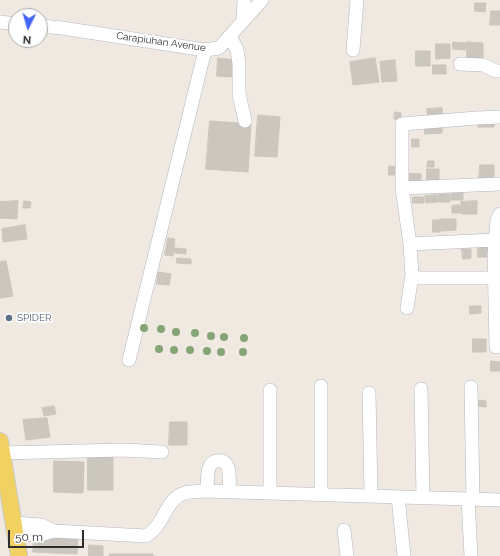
<!DOCTYPE html>
<style>
body{margin:0}
#map{position:relative;width:500px;height:556px;overflow:hidden;background:#efe9e1;font-family:Raleway,sans-serif}
canvas{display:block}
.north{position:absolute;left:8px;top:8px;width:40px;height:40px;box-sizing:border-box;background:#fff;border:1px solid #ababab;border-radius:50%;rotate:185deg;font-size:11px;font-weight:700;line-height:16px;text-align:center;color:#2e2e2e}
.north::after{content:'';display:block;margin:auto;width:14px;height:18px;background:#4264fb;clip-path:polygon(50% 0,100% 100%,50% 72%,0 100%)}
.scale{position:absolute;left:8px;top:530px;width:76px;height:18px;box-sizing:border-box;border:2px solid #2e2e2e;border-top:0;padding-left:5px;font-size:12px;line-height:14px;white-space:nowrap;color:#2e2e2e;-webkit-text-stroke:3px #fff;paint-order:stroke}
</style>
<div id="map">
<canvas width="500" height="556"></canvas>
<div class="north">N</div>
<div class="scale">50 m</div>
</div>
<script>
const g = document.querySelector('canvas').getContext('2d');
g.lineJoin = 'round';
function fillPath(path, color) { g.fillStyle = color; g.fill(path, 'evenodd'); }
function stroke(path, color, width, dash) { g.strokeStyle = color; g.lineWidth = width; g.lineCap = dash ? 'butt' : 'round'; g.setLineDash(dash || []); g.stroke(path); }
function write(font, color, halo, rows, align = 'center') {
  g.font = font + ' Raleway,sans-serif'; g.lineWidth = 3.5; g.setLineDash([]); g.textBaseline = 'middle'; g.strokeStyle = halo; g.fillStyle = color; for (const [text, x, y, turn = 0] of rows) {
    g.save(); g.translate(x, y); g.rotate((+turn || 0) * Math.PI / 180); g.textAlign = isNaN(turn) ? turn : align; if (halo) g.strokeText(text, 0, 0); g.fillText(text, 0, 0); g.restore();
  }
}
const building = new Path2D(`
 M475,3H486L485,12L475,11Z
 M491,11H500V25H490Z
 M453,42L466,43L465,50L453,49Z
 M467,42L483,43V60H467Z
 M436,44H450V58L436,59Z
 M416,51H430V66H416Z
 M218,58L235,60L233,77L217,76Z
 M375,58L379,82L353,85L350,62Z
 M395,60L397,81L382,82L380,62Z
 M433,65H446V74H433Z
 M442,108L443,120L428,121L427,109Z
 M395,112L401,113V120L394,119Z
 M258,115L280,117L277,157L255,156Z
 M494,119V127H478V120Z
 M210,121L251,124L248,172L206,169Z
 M425,125H442V133L425,134Z
 M412,139H419V147H412Z
 M428,161H434V167H427Z
 M480,165H494V179H479Z
 M389,166L400,167L399,175H389Z
 M427,169H439V180H427Z
 M404,173L421,174V185L404,184Z
 M463,192V200H451V193Z
 M439,194H450V202H439Z
 M437,195L438,202L426,203L425,196Z
 M413,197H424V203H413Z
 M18,201L17,219L0,218V202Z
 M24,201L31,202L30,208H23Z
 M477,201V214H462L461,202Z
 M460,205L461,213H452V206Z
 M440,219H456V230L441,231Z
 M433,220H439L440,232H433Z
 M25,225L27,239L3,242L2,229Z
 M168,238L175,239L173,256L165,255Z
 M478,246H488V257H478Z
 M175,248L186,249V254L175,253Z
 M462,249H471V258L463,259Z
 M177,258L191,259V264L177,263Z
 M6,261L13,296L0,298V262Z
 M158,272L171,274L169,285L157,284Z
 M470,306H481V313L470,314Z
 M473,339H486V352H473Z
 M491,361L500,362V371H491Z
 M477,400L486,401V407L477,406Z
 M54,406L56,414L44,416L42,408Z
 M47,418L50,437L26,440L23,420Z
 M170,422H187V445H169Z
 M88,457H113V490H88Z
 M54,461L84,462L83,493L54,492Z
 M34,538L78,539L77,554L33,552Z
 M89,545L103,546V556H89Z
 M110,554H153V556H110Z`);
const minor = new Path2D(`
 M243,21L244,0
 M0,22L16,24
 M40,26L62,28L205,50L219,48L262,0
 M230,36L237,50L239,63V94L245,121
 M353,50L357,0
 M460,64L483,65L496,71H500
 M402,188L500,184
 M410,244L495,240
 M494,278H418L412,275L410,244L402,188V124L477,118L500,117
 M407,308L412,275
 M496,347L494,255L497,220L500,214
 M129,360L205,50
 M321,386V494
 M471,387L473,499
 M421,389L423,497
 M369,393L371,495
 M2,453L123,450L162,452
 M207,491C208,484 206,472 210,466C211,463 214,461 217,461C233,459 229,482 229,492
 M270,493V390
 M398,497L404,556
 M468,499L471,556
 M13,523L41,525L54,531
 M344,530L347,556
 M15,534L40,535L54,531L146,536C164,526 165,501 182,494C188,491 197,492 204,491L500,500`);
const major = new Path2D(`
 M0,441L19,556`);
const trees = [
 [144,328],
 [161,329],
 [176,332],
 [195,333],
 [211,336],
 [224,337],
 [244,338],
 [159,349],
 [174,350],
 [190,350],
 [207,351],
 [221,352],
 [243,352]
];
const markers = [
 [9,318,4,"#5c6f8a"]
];
const streetNames = [
 ["Carapiuhan Avenue",161,42,8]
];
const serviceNames = [
 ["SPIDER",17,318]
];
fillPath(building, '#cbc7bf');
stroke(building, '#cbc5ba', 1);
stroke(minor, '#b4b7c1', 14);
stroke(major, '#c9c9c9', 18);
stroke(minor, '#fff', 13);
stroke(major, '#f2d163', 16);
g.fillStyle = '#84a574';
for (const [x, y] of trees) { g.beginPath(); g.arc(x, y, 4, 0, 2 * Math.PI); g.fill(); }
for (const [x, y, r, color] of markers) { const dot = new Path2D(); dot.arc(x, y, r, 0, 2 * Math.PI); g.fillStyle = color; g.fill(dot); stroke(dot, '#fff', 1.5); }
write('10px', '#2e2e2e', '#fff', streetNames);
write('10px', '#4e5e75', '#fff', serviceNames, 'left');
</script>
